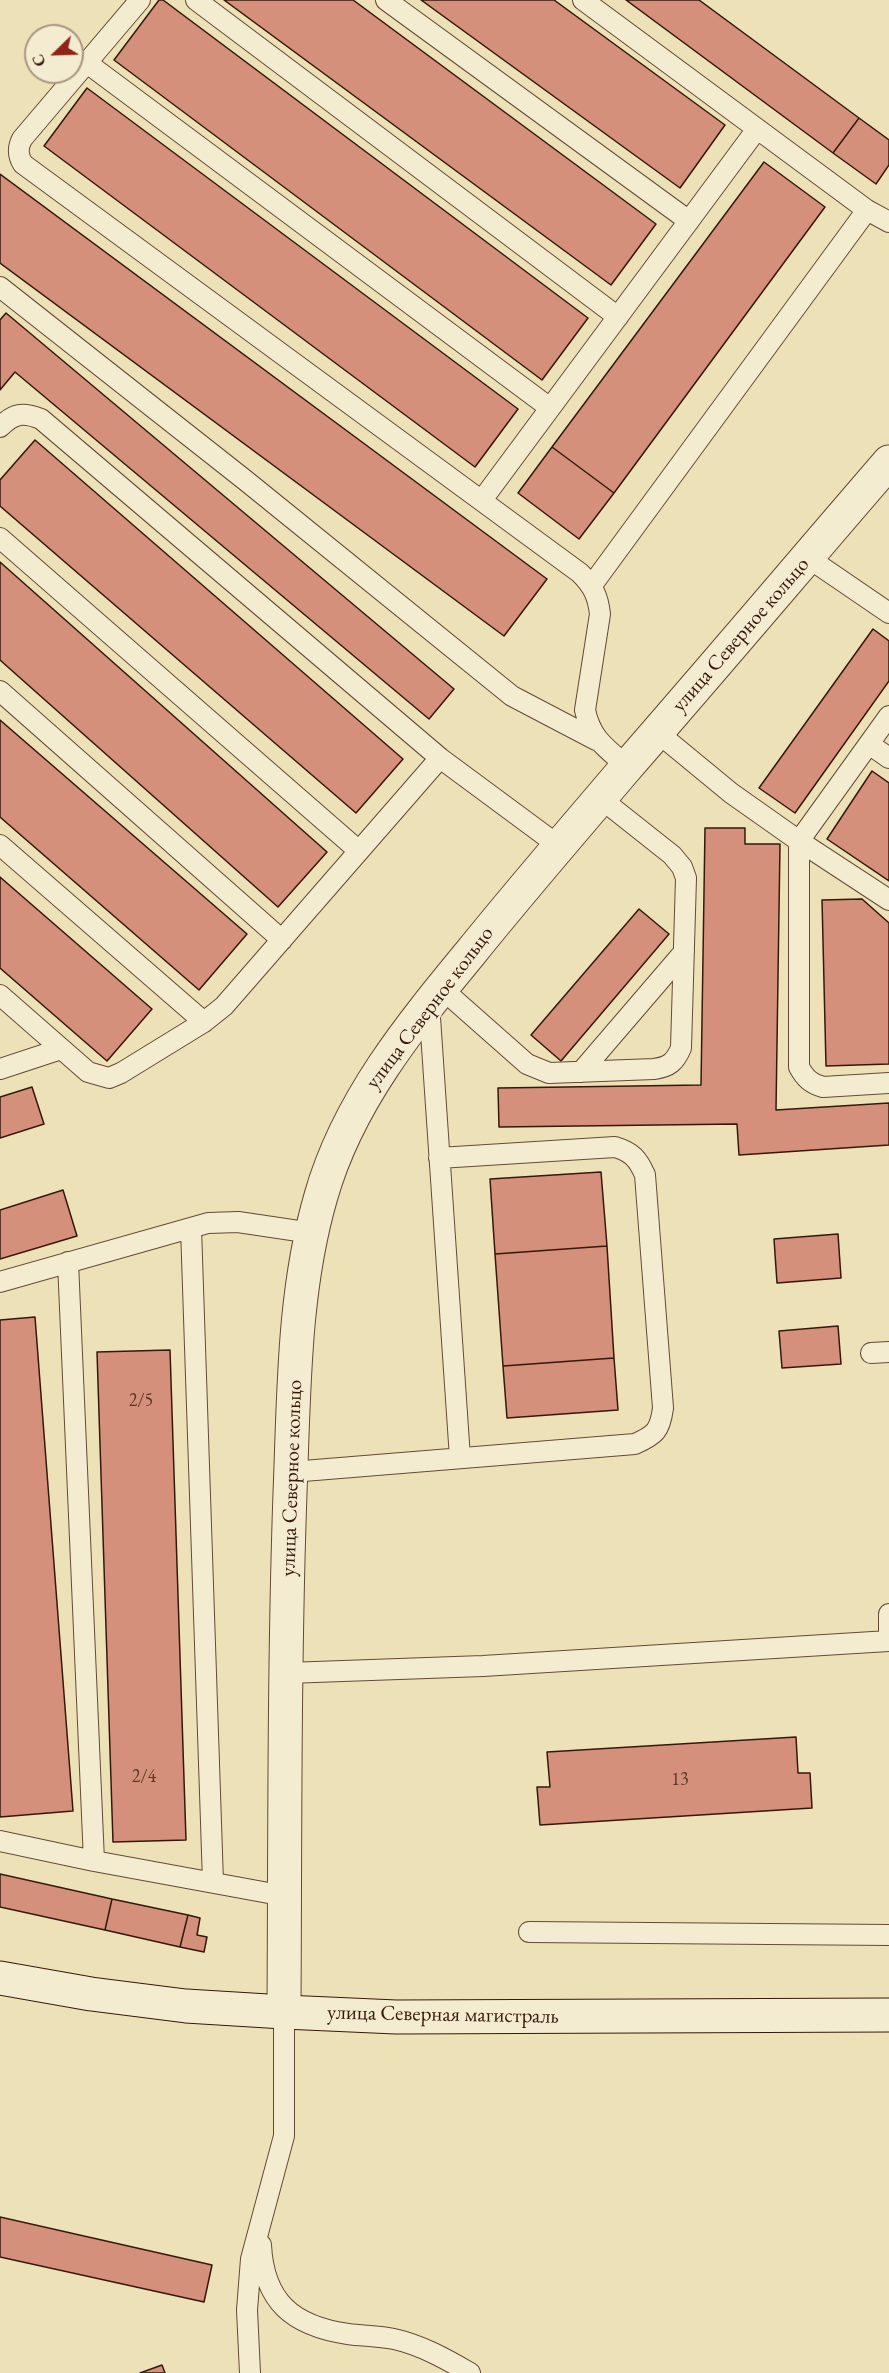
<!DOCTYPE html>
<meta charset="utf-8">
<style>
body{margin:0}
#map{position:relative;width:889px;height:2373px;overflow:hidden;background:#ede1b8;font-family:"EB Garamond",serif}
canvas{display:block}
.north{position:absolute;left:24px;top:24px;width:60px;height:60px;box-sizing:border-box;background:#f3ecd1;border:2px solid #a79781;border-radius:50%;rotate:247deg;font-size:16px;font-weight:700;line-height:24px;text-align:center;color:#36180a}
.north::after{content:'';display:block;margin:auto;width:21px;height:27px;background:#8f2418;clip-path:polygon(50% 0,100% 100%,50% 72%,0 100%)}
</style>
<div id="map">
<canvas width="889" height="2373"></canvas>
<div class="north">С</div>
</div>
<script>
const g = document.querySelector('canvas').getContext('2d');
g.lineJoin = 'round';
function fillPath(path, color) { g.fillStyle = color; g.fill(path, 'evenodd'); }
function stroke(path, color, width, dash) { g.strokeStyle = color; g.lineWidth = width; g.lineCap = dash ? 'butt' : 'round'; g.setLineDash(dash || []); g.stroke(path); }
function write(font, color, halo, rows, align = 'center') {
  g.font = font + ' "EB Garamond",serif'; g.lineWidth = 4.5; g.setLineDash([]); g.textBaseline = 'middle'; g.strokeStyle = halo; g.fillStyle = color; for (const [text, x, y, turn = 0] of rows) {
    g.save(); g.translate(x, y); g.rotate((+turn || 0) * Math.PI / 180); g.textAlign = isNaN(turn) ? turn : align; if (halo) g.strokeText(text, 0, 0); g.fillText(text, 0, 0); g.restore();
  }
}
const building = new Path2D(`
 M159,0H163L588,318L542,380L114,60Z
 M224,0H353L656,224L611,285Z
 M421,0H554L725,125L680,188Z
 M626,0H699L859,118L833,153Z
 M87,88L518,409L475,467L44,146Z
 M859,118L889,140V165L876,184L833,153Z
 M764,162L825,207L614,493L552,447Z
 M0,174L547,579L504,636L0,263Z
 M6,313L454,689L429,719L15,372L0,390V320Z
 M35,440L403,759L356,813L0,506V480Z
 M552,447L614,493L579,539L518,493Z
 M0,562L327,852L278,907L0,660Z
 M873,629L889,641V681L795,813L759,788Z
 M0,720L247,934L199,990L0,817Z
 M872,771L889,783V881L827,839Z
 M705,828H745V844H780L776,1110L889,1103V1145L739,1155L737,1124L499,1127L498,1088L701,1085Z
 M0,877L152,1009L107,1061L0,968Z
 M862,899L889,923V1064L826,1066L822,900Z
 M639,909L669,934L561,1061L531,1035Z
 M32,1087L44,1124L0,1138V1097Z
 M601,1172L607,1246L495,1254L490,1179Z
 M63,1190L77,1236L0,1259V1210Z
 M838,1234L841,1278L777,1283L774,1239Z
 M607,1246L614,1358L503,1366L495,1254Z
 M35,1317L73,1811L0,1817V1320Z
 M838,1326L841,1364L782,1368L779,1331Z
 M170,1350L186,1840L113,1842L97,1352Z
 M614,1358L618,1410L507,1418L503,1366Z
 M796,1737L798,1773H810L812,1808L540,1825L537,1787H550L547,1752Z
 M0,1874L112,1899L105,1930L0,1907Z
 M112,1899L188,1915L180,1947L105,1930Z
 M188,1915L200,1918L197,1935L207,1937L204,1952L180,1947Z
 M0,2217L212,2265L204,2302L0,2257Z
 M162,2365L165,2373H140Z`);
const lane = new Path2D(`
 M140,0L22,139C17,149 18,156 23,164L580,573C593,586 598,596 600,614L585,710C591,739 606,748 628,767
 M196,0L618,317
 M386,0L689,221
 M583,0L867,210L889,222
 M87,63L550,408
 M0,287L245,480L512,696L596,740
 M0,427C14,413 23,412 41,419L440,758L559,846
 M482,500L757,129
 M0,538L359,851
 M807,557L889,613
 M592,585L867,210
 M0,691L282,940
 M889,716L799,841L889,900
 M657,732L731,793L799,841V1067C805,1078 811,1084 823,1087L889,1083
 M869,744L889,758
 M0,845L204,1022
 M441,988L527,1064L549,1073L654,1069C669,1067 675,1062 681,1048L686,878L682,867L672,855L600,798
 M0,995L88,1072L109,1078L121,1073L204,1022L224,1006L440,758
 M429,1003L460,1458
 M0,1069L61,1049
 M581,1072L684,952
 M191,1228L213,1882
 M68,1262L94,1861
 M0,1282L208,1223L238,1222L312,1233
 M871,1353L889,1352
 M291,1472L635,1444C655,1435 660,1431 663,1408L645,1175C638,1159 632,1152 615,1147L439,1158
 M889,1641V1614
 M287,1673L483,1666L889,1641
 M0,1841L94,1861L285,1896
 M529,1932L889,1935
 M261,2245C264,2302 293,2326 348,2334C363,2336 379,2336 394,2339C421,2345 446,2359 470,2373
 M250,2373L247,2310L251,2259L284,2136V2012`);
const street = new Path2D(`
 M284,2012C285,1839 284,1666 290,1493C294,1394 293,1292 321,1196C348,1101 411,1025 472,951C522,889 574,829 625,769C714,667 801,564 889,462`);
const secondary = new Path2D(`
 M0,1978L91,1994L186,2006L284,2012L396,2017L889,2015`);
const numberNames = [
 ["2/5",141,1401],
 ["2/4",144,1777],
 ["13",680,1780]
];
const streetNames = [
 ["улица Северное кольцо",741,635,-49],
 ["улица Северное кольцо",430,1008,-53],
 ["улица Северное кольцо",292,1478,-88],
 ["улица Северная магистраль",443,2015,1]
];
fillPath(building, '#d4907a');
stroke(building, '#36180a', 1.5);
stroke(lane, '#644a36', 22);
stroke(street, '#644a36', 35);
stroke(secondary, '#36180a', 35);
stroke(lane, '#f3ecd1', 20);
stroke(street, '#f3ecd1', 33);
stroke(secondary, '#f3ecd1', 33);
write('18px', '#5e3626', null, numberNames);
write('21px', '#36180a', '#f3ecd1', streetNames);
</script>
